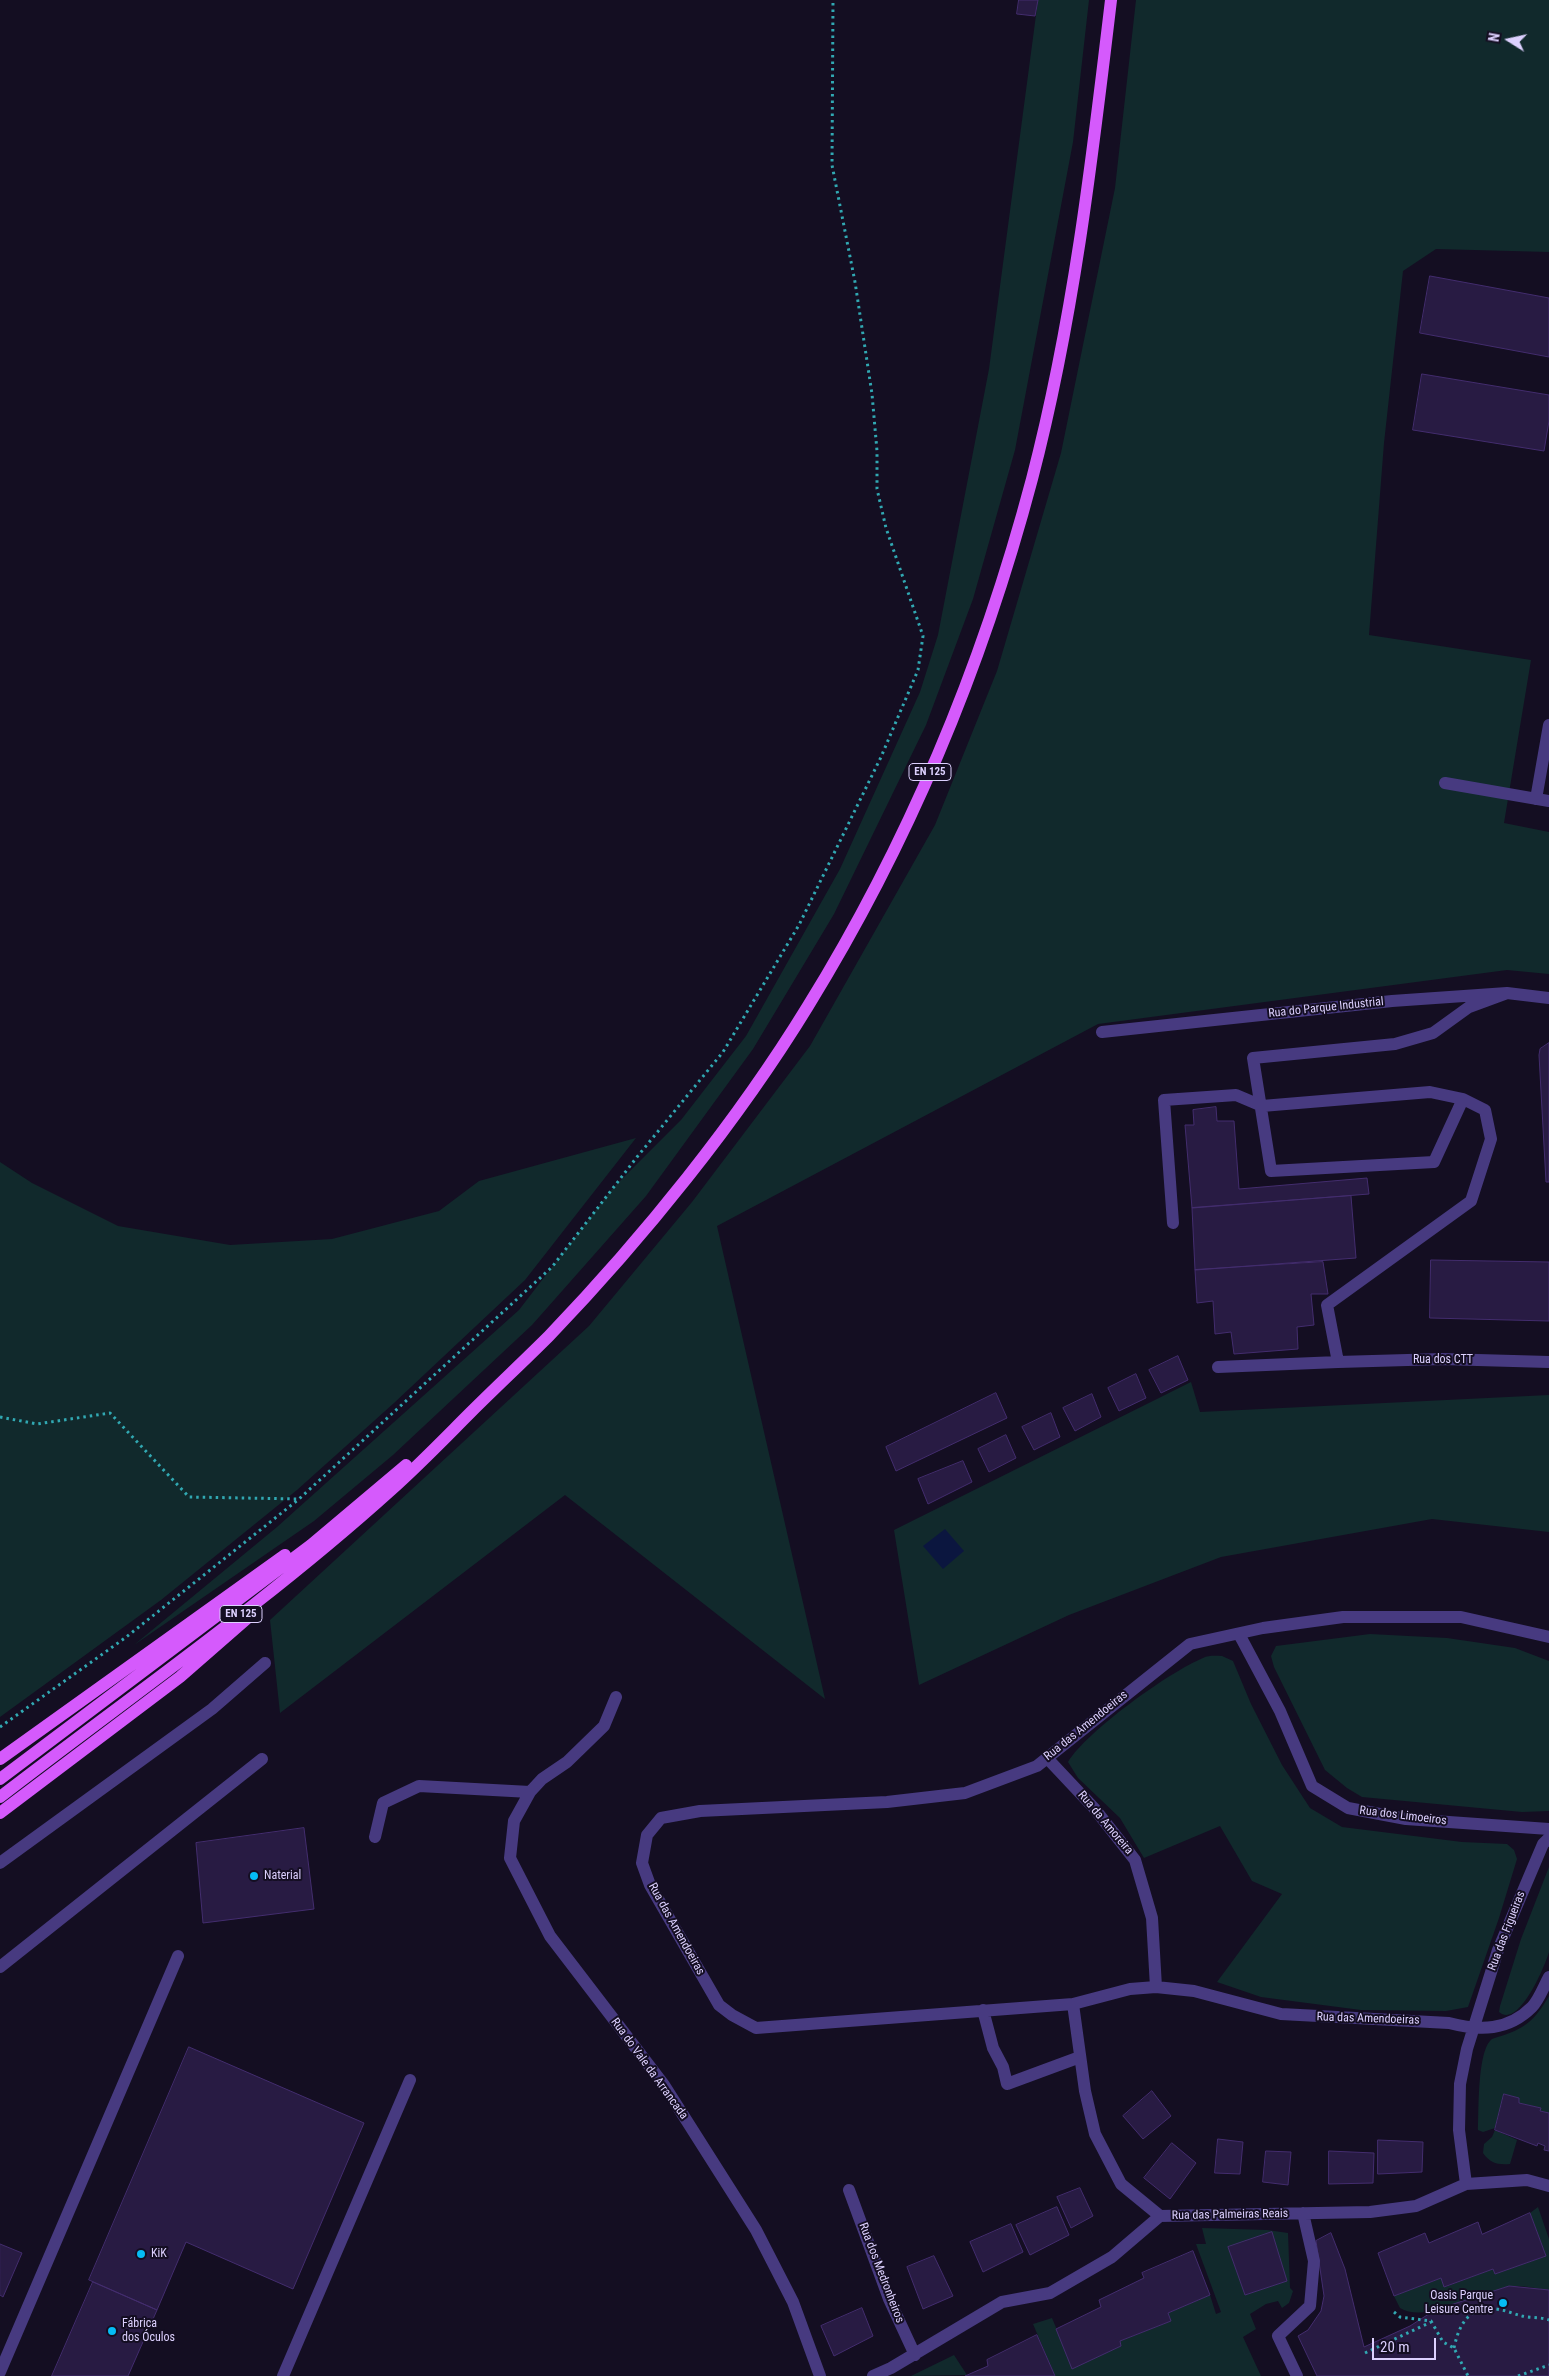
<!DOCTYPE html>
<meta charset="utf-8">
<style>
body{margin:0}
#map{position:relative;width:1549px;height:2376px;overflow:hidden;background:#140e22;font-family:"Roboto Condensed",sans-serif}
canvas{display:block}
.north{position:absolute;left:1484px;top:15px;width:50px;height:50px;-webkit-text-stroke:4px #140e22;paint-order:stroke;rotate:280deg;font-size:14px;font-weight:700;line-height:20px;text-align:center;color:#dcd0fe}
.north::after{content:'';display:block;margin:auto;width:18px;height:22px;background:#dcd0fe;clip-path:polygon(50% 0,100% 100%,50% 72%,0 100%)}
.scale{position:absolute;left:1372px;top:2338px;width:64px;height:22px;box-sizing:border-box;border:2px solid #dcd0fe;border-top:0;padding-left:6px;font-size:15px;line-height:18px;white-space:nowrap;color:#dcd0fe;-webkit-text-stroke:4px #140e22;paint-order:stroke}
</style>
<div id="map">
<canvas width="1549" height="2376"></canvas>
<div class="north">N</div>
<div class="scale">20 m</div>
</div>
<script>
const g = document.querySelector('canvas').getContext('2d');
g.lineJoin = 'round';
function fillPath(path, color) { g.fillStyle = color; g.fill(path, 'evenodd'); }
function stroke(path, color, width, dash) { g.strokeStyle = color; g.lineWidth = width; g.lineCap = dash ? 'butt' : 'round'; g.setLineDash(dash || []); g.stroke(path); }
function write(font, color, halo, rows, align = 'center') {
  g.font = font + ' "Roboto Condensed",sans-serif'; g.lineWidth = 4; g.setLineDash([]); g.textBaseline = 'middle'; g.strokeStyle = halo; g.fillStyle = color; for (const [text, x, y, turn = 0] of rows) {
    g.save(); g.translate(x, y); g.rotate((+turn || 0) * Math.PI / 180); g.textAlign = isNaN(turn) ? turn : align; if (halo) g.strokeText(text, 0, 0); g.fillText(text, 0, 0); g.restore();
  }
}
const green = new Path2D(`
 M1038,0H1089L1073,142L1015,450L973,599L926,725L834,914L753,1049L646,1196L532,1325L393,1455L314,1521L134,1645L277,1527L519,1310L612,1189L681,1120L746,1036L840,869L920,692L938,635L989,369Z
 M1136,0H1549V252L1436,249L1403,271L1384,443L1369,635L1531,660L1504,823L1549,832V974L1507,970L1098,1024L717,1226L825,1699L565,1495L280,1713L270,1620L589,1326L692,1202L810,1046L935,825L997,671L1061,453L1115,188Z
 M636,1138L525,1280L394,1403L297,1490L161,1600L0,1717V1162L32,1183L118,1226L230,1245L332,1239L439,1211L479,1181Z
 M1191,1382L1200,1412L1549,1395V1532L1432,1519L1221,1557L1069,1615L919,1685L894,1530Z
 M1370,1634L1447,1638L1515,1648L1549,1661V1811L1522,1812L1362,1797L1347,1788L1325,1770L1274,1667L1271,1656L1276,1646Z
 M1222,1656L1233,1661L1251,1704L1282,1765L1310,1808L1342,1827L1462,1842L1507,1844L1514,1850L1517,1859L1499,1918L1468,2007L1446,2011L1361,2010L1261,1997L1217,1982L1282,1894L1252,1881L1220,1826L1144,1858L1120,1818L1078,1778L1068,1762C1087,1731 1169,1672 1203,1658C1209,1655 1216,1656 1222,1656Z
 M1549,1867C1549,1887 1549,1908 1549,1928C1549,1936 1549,1945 1549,1952C1545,1966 1519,2029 1499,2012L1500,2006L1521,1939Z
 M1549,1996V2113L1540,2111V2108L1519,2103V2098L1504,2094L1495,2128L1483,2132L1478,2130C1479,2112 1477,2050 1492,2039C1496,2037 1503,2036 1507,2034C1529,2026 1537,2016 1549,1996Z
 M1495,2130L1517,2140L1510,2164C1497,2165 1490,2163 1483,2153L1484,2144L1492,2137Z
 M1538,2207L1549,2239V2290C1537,2289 1519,2284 1507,2287C1480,2293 1425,2324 1400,2308L1394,2296L1441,2278L1445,2287L1493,2269L1495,2274L1546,2256L1530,2213Z
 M1202,2228L1267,2230L1288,2233L1290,2288L1293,2291L1289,2303L1282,2308L1278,2301L1266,2304L1250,2314L1256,2329L1243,2337L1261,2376H1055L1033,2324L1052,2318L1073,2368L1121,2346L1120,2341L1171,2321L1168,2313L1210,2295L1216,2314L1221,2312L1196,2244H1206Z
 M954,2355L967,2375L911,2376Z`);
const water = new Path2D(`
 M945,1529L964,1551L943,1569L923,1546Z`);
const building = new Path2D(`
 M1019,0H1038L1035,16L1017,14Z
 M1430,276L1549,298V357L1420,333Z
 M1422,374L1549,395V421L1544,451L1413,430Z
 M1549,1043V1182H1546L1539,1055L1540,1049Z
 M1216,1107L1217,1121H1234L1239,1189L1367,1178L1369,1194L1192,1208L1185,1125H1194L1193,1110Z
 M1351,1196L1356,1258L1195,1270L1192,1208Z
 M1431,1260L1549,1262V1321L1430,1318Z
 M1323,1262L1328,1294H1311L1314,1325L1297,1327L1298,1349L1234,1354L1231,1332L1215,1334L1213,1301L1197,1303L1195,1270Z
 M1178,1356L1188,1380L1161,1393L1149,1370Z
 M1136,1374L1146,1398L1119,1411L1108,1388Z
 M996,1393L1007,1418L896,1471L886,1447Z
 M1092,1394L1101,1417L1075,1431L1063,1408Z
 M1051,1413L1060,1437L1034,1450L1022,1427Z
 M1006,1435L1016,1458L989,1472L978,1449Z
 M963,1461L972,1482L928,1504L918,1479Z
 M304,1828L314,1909L203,1923L196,1843Z
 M189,2047L364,2123L293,2289L186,2242L157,2310L89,2280Z
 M1152,2091L1171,2116L1143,2139L1123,2116Z
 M1504,2094L1519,2098V2103L1541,2108L1540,2111L1549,2113V2151L1544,2150L1545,2146L1538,2143L1537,2146L1495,2130Z
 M1218,2139L1243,2142L1240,2174L1215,2173Z
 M1378,2140L1423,2142L1422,2172L1378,2174Z
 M1172,2143L1196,2163L1170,2199L1144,2178Z
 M1266,2151L1291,2152L1288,2185L1263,2182Z
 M1329,2151L1374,2153L1373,2183L1329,2184Z
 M1080,2188L1093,2216L1071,2228L1057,2197Z
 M1057,2207L1069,2235L1030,2255L1016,2225Z
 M1530,2213L1546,2256L1495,2274L1493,2269L1444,2287L1441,2278L1394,2296L1378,2253L1425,2233L1429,2243L1478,2222L1482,2234Z
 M1011,2224L1023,2252L983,2272L970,2242Z
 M1272,2232L1287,2281L1245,2295L1228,2247Z
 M1331,2233L1345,2269L1364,2347L1410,2326L1435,2310L1509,2286L1549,2290V2376H1317L1298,2336L1308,2330L1321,2311L1324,2296L1316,2241Z
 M0,2244L22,2253L3,2297L0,2295Z
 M1193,2251L1210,2295L1168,2313L1171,2321L1120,2341L1121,2346L1072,2369L1056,2329L1101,2307L1099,2300L1144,2278L1142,2273Z
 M934,2256L953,2296L923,2309L907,2267Z
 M93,2282L157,2310L128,2376H52Z
 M862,2308L873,2336L834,2356L821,2326Z
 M1037,2335L1055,2376H965L988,2366L987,2360Z`);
const path = new Path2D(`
 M0,1417L37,1424L110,1413L189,1497L298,1499
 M0,1727L125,1638L299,1499L552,1267L637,1157L723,1052L799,925L881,757L918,670L923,636L886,528L877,489V451L872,394L855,282L832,165L833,0
 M1394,2312L1400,2317L1431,2321L1443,2342L1454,2348L1468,2376
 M1454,2348C1459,2324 1469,2306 1496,2309C1505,2310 1514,2314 1522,2316C1531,2318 1541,2317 1549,2320
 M1365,2353L1431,2322
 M1518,2376L1549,2365`);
const minor = new Path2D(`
 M1445,783L1549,801
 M1536,799L1549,725
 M1102,1032L1392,1001L1507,993L1549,998
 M1173,1223L1164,1100L1236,1095L1262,1106L1430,1092L1463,1099L1434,1162L1271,1171L1253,1058L1395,1044L1433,1033L1469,1007L1507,993
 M1338,1362L1442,1359L1549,1362
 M1218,1367L1338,1362L1327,1305L1471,1201L1491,1139L1485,1110L1463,1099
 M1239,1634L1280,1711L1312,1786L1348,1808L1406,1819L1549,1829
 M1549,1637L1461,1617H1343L1263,1628L1190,1644L1037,1766L965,1793L887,1802L700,1811L661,1818L647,1835L642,1863L650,1885L719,2005L732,2015L756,2028L1073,2004L1130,1989L1156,1987L1194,1991L1281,2014L1449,2023C1480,2031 1508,2031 1532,2007C1539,2000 1544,1986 1549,1977
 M616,1697L604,1726L567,1762L542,1779L530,1792L514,1821L510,1858L550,1936L664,2085L756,2230L793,2302L820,2376
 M1047,1758L1094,1808L1135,1860L1152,1918L1156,1987
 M375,1837L383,1803L419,1786L530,1792
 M0,1863L212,1709L265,1663
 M0,1967L262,1759
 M1073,2004L1085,2091L1095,2134L1121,2184L1160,2216
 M983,2010L993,2048L1003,2067L1007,2084L1080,2057
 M1466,2184L1459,2130L1460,2084L1467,2049L1498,1950L1543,1844L1549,1838
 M849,2190L889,2299L915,2355
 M0,2372L178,1956
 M283,2376L410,2080
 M873,2376L891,2368L1002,2302L1050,2293L1112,2257L1160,2216L1370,2212L1416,2206L1466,2184L1527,2180L1549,2186
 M1297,2376L1278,2336L1310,2306L1314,2261L1303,2213`);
const major = new Path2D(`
 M0,1759L285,1555
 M0,1779L311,1545L406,1465
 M0,1797C131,1696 268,1601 391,1490C418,1466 444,1439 470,1413C496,1387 523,1362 549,1336C643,1238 737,1122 808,1006C908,844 983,664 1032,479C1073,322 1092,161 1111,0
 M0,1813L180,1677L251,1615`);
const markers = [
 [254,1876,5,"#05bcf5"],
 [141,2254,5,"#05bcf5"],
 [1503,2303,5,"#05bcf5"],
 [112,2331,5,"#05bcf5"]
];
const shields = [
 [930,772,42],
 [241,1614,42]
];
const shieldNames = [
 ["EN 125",930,772],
 ["EN 125",241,1614]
];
const streetNames = [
 ["Rua do Parque Industrial",1326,1008,-6],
 ["Rua dos CTT",1443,1360],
 ["Rua das Amendoeiras",1086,1726,-39],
 ["Rua dos Limoeiros",1403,1816,7],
 ["Rua da Amoreira",1105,1823,50],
 ["Rua das Amendoeiras",676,1929,61],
 ["Rua das Figueiras",1507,1931,-69],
 ["Rua das Amendoeiras",1368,2019,2],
 ["Rua do Vale da Arrancada",649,2069,54],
 ["Rua das Palmeiras Reais",1230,2215,-1],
 ["Rua dos Medronheiros",881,2273,69]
];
const poiNames = [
 ["Naterial",264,1876],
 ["KiK",151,2254],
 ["Oasis Parque",1493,2296,"right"],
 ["Leisure Centre",1493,2310,"right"],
 ["Fábrica",122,2324],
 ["dos Óculos",122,2338]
];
fillPath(green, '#11292c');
fillPath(water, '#0b163f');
fillPath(building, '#281b43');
stroke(building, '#432d6e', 1);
stroke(path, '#31a8b2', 3, [2.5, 4]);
stroke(minor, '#473a80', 12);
stroke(major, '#d55afc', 12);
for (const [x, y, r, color] of markers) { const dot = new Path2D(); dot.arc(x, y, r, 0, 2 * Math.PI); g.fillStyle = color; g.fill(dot); stroke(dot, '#140e22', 2); }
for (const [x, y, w] of shields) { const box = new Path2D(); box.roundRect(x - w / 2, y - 8.5, w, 17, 4); g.fillStyle = '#140e22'; g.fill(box); stroke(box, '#dcd0fe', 1); }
write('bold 11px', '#dcd0fe', null, shieldNames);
write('12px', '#dcd0fe', '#140e22', streetNames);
write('12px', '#dcd0fe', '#140e22', poiNames, 'left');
</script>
